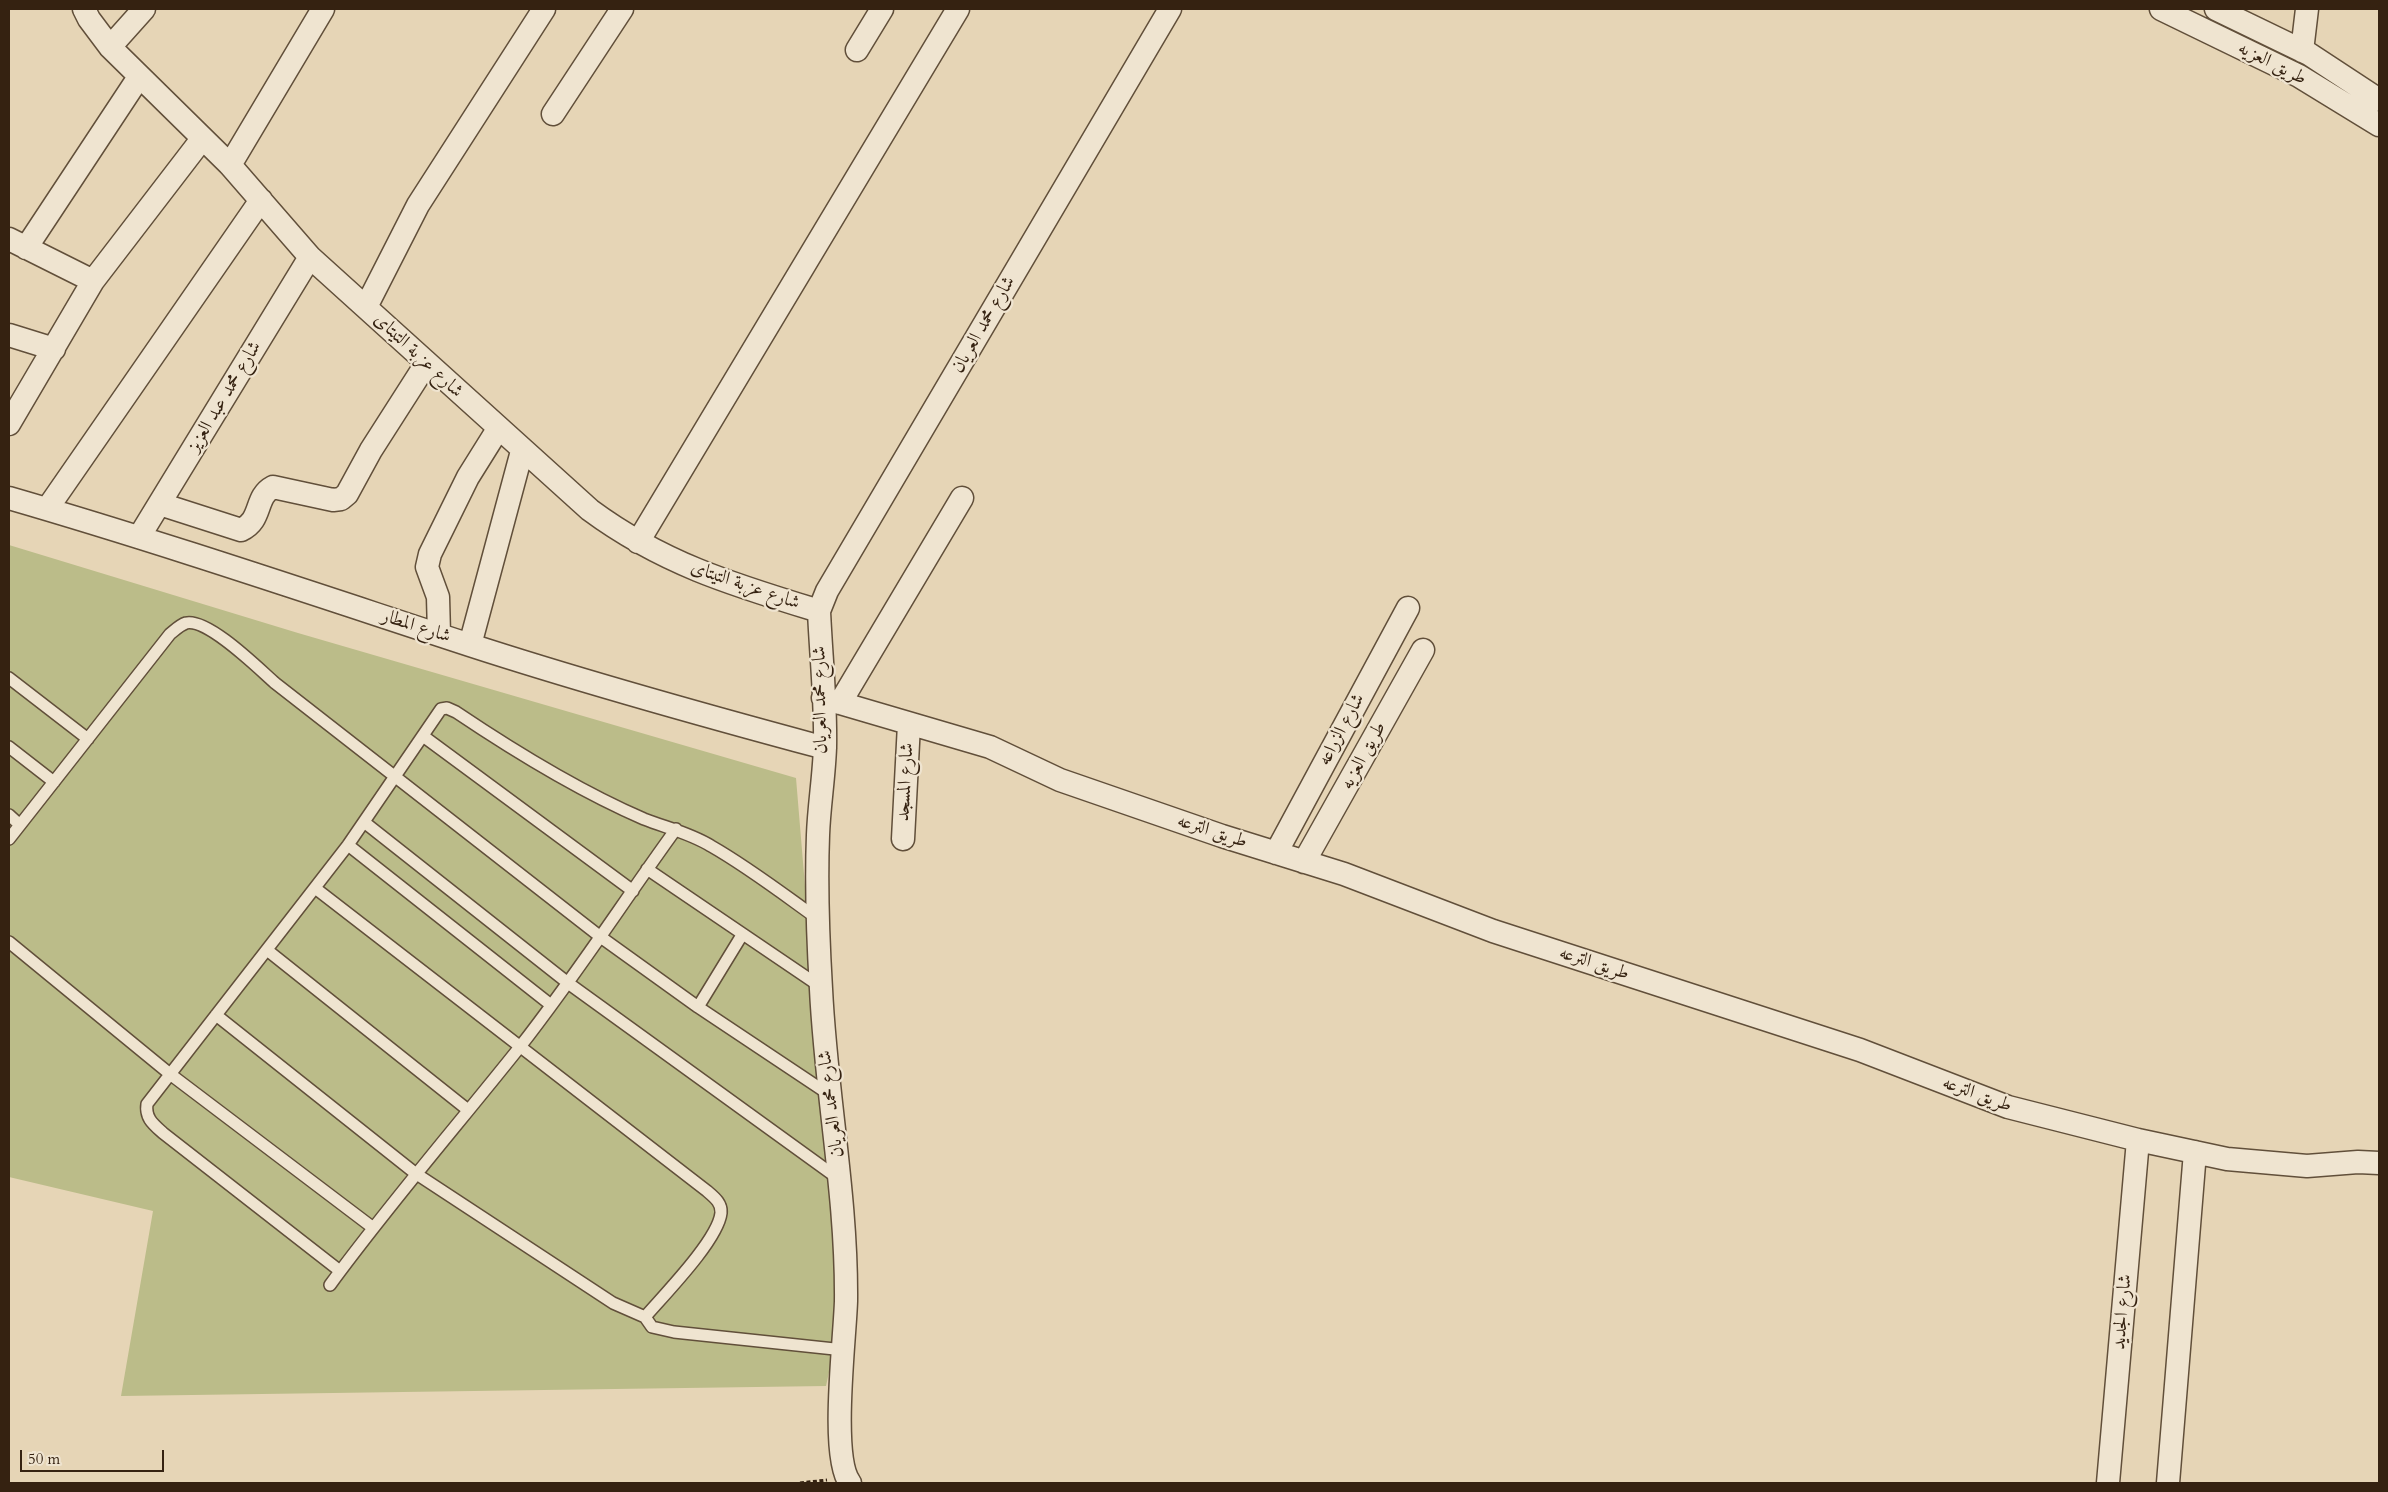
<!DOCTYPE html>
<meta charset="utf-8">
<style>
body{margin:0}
#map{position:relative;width:2388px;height:1492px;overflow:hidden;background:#e6d5b6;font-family:Cardo,serif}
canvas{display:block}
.frame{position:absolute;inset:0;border:10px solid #352211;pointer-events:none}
.scale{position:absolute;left:20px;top:1450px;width:144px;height:22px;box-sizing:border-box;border:2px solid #352211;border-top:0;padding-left:6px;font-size:15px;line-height:18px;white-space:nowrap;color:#352211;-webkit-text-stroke:4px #efe4d0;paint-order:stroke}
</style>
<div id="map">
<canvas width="2388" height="1492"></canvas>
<div class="frame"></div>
<div class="scale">50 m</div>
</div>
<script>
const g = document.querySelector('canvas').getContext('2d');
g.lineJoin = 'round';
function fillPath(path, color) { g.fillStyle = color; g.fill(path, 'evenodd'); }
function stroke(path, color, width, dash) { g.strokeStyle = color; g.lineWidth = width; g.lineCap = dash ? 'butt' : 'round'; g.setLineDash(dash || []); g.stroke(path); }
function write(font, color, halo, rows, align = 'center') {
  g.font = font + ' Cardo,Amiri,serif'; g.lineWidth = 4.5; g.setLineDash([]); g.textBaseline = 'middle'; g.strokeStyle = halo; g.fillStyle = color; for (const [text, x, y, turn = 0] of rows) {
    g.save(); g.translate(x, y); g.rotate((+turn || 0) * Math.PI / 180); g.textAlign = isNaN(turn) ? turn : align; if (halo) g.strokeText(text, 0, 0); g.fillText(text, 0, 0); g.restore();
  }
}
const green = new Path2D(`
 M9,545L298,633L796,778L834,1235L835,1344L826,1386L121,1396L153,1211L9,1177Z`);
const path = new Path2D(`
 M800,1483L827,1480`);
const service = new Path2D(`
 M9,678L88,739
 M423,736L633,891
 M9,747L54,782
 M9,815L20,825
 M364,822L568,983L839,1179
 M9,839L170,634C175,630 180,625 186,623C208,618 259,669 275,683L602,938L698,1007L830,1095
 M348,845L551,1005
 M647,869L821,987
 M315,888L707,1191C714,1197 722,1203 721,1213C718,1240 664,1295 645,1317
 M9,942L170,1074L372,1227
 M267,950L468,1110
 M698,1007L742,935
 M216,1015L415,1173L613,1303L645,1317L652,1327L674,1332L844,1350
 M340,1271L163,1133C153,1124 145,1118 147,1104L348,845L441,709L447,708L456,712C514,751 579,791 644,819C667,828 690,833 711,846C748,867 783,894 818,919
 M330,1285C390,1203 456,1127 519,1048C575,977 623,902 676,829`);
const minor = new Path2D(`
 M84,9L89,19L110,47L230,165L310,257L590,510C663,564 734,585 819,611
 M2161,9L2299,76L2379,125
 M2216,9L2309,54L2379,100
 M110,47L144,9
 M857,50L882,9
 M2302,51L2307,9
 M553,114L622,9
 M230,165L323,9
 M9,239L93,281
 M26,248L139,77
 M366,307L418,205L544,9
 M9,335L54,349
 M9,424L93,281L202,139
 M9,498C164,543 317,595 470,645C587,683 706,716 825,748
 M160,504L241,530C263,520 254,497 273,487L333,500L341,499L347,494L371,450L426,364
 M47,509L261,200
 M139,537L310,257
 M638,542L958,9
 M439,634L438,597L427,567L430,554L468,477L498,429
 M470,645L522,451
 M823,698L990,747L1060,780L1222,836L1344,874L1493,931L1860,1050L2008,1107L2138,1140L2227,1159L2307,1166L2358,1162L2379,1163
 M840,703L962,498
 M903,839L909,724
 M1276,853L1408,608
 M1304,862L1423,650
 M850,1483C830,1457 845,1338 846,1301C847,1196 826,1094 821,989C818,939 816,886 818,835C819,806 824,777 825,747C826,702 821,656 819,611L827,591L1170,9
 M2108,1483L2138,1140
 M2168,1483L2195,1152`);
const streetNames = [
 ["طريق العزيه",2272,64,27],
 ["شارع محمد العريان",984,325,-60],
 ["شارع عزبة التيتاى",418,356,43],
 ["شارع محمد عبد العزيز",225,397,-59],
 ["شارع عزبة التيتاى",745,586,19],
 ["شارع المطار",416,627,18],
 ["شارع محمد العريان",821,700,-91],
 ["شارع الزراعه",1342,730,-62],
 ["طريق العزيه",1364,756,-61],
 ["شارع المسجد",906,782,-87],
 ["طريق الترعه",1212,832,18],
 ["طريق الترعه",1594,964,18],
 ["طريق الترعه",1977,1095,20],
 ["شارع محمد العريان",832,1104,-97],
 ["شارع الجديد",2123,1312,-85]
];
fillPath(green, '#bbbc89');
stroke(service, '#614f3a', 14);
stroke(minor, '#614f3a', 25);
stroke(path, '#352211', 3, [4, 2.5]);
stroke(service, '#efe4d0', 11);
stroke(minor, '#efe4d0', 22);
write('19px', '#352211', '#efe4d0', streetNames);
</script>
